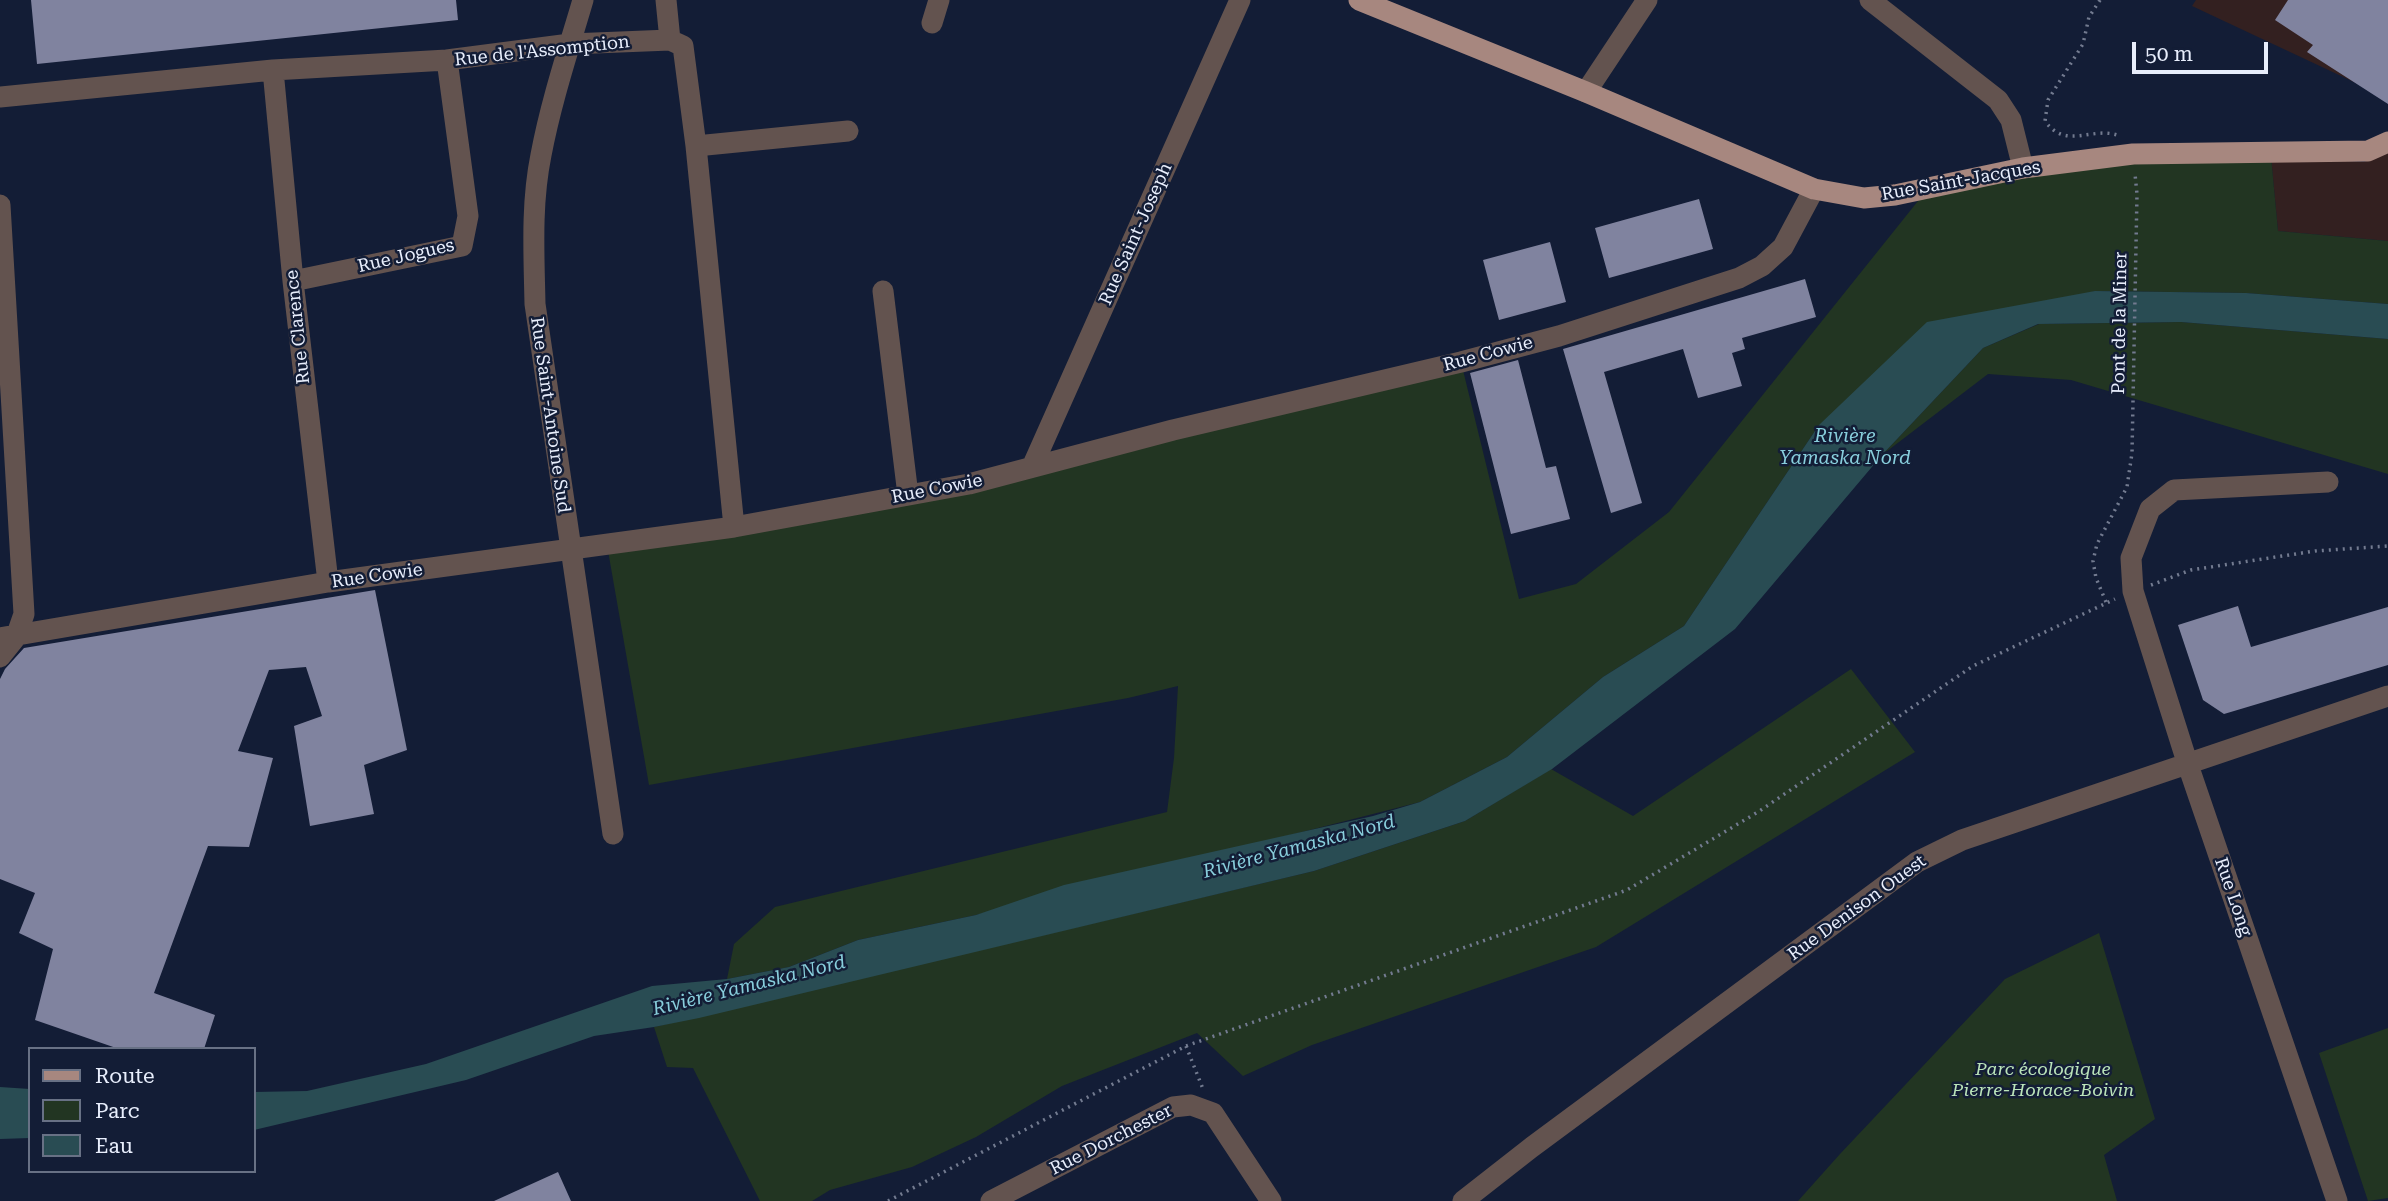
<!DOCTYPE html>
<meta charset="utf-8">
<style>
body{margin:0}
#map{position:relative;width:2388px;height:1201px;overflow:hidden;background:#131d36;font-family:"Roboto Serif",serif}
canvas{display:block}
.legend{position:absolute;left:28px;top:1047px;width:228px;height:126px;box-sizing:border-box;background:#131d36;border:2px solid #687185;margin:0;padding:9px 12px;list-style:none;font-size:21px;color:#e8eefc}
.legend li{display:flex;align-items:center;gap:14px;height:35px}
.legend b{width:35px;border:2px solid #687185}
.scale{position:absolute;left:2132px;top:42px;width:136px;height:32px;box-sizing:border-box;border:4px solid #e8eefc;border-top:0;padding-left:9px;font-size:21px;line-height:24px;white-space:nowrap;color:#e8eefc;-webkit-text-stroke:5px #131d36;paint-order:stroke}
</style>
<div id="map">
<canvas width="2388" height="1201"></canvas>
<ul class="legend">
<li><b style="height:9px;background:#a7877f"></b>Route</li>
<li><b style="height:19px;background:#223522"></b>Parc</li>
<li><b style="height:19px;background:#294c53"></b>Eau</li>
</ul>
<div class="scale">50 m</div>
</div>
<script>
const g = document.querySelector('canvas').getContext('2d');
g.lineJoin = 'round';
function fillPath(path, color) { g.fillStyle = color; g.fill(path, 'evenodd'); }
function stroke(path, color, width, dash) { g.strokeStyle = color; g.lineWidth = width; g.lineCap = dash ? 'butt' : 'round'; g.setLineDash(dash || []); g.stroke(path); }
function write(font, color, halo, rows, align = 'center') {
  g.font = font + ' "Roboto Serif",serif'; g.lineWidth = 5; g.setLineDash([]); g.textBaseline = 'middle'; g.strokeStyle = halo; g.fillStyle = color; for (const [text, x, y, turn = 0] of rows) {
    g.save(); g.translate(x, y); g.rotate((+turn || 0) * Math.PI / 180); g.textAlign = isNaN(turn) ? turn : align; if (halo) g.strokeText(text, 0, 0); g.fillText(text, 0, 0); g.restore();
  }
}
const commercial = new Path2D(`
 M2196,0H2388V98L2192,6Z
 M2388,152V241L2278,231L2271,157L2364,162Z`);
const green = new Path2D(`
 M2271,156L2278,231L2388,241V304L2246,293L2095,291L1819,425L1684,626L1603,677L1507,757L1420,802L976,915L858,940L789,967L727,979L734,944L775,907L1167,812L1174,758L1178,686L1128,698L649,785L607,545L734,527L1461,362L1519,599L1576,584L1669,512L1926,191L2023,168Z
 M2181,322L2388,339V474L2071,380L1988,374L1882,455L1983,348L2039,324Z
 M1851,669L1915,752L1596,947L1312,1045L1243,1076L1197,1033L1062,1086L976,1137L912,1167L830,1190L812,1201H760L693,1068L667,1067L654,1027L1314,871L1465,821L1551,769L1633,816Z
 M2099,933L2155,1119L2104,1155L2117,1201H1798L1840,1154L2005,979Z
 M2388,1028V1198L2368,1201L2319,1053Z`);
const water = new Path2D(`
 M2095,291L2246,293L2388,304V339L2181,322L2038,324L1983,348L1882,455L1735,629L1552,769L1465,821L1314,871L699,1018L654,1027L594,1036L466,1080L254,1130V1092L307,1091L426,1064L652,986L727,979L789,967L858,940L976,915L1064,885L1373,816L1420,802L1507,757L1603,677L1684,626L1819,425L1927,322Z
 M0,1087L30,1089V1138L0,1139Z`);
const building = new Path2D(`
 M31,0H456L458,20L37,64Z
 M2288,0H2388V104L2307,52L2313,45L2275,20Z
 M1699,199L1713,249L1609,278L1595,228Z
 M1550,242L1566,302L1499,320L1483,260Z
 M1805,279L1816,317L1742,338L1745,349L1732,353L1742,386L1698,398L1683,349L1604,372L1642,503L1611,513L1563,349Z
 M1518,360L1546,468L1556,466L1570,519L1511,534L1470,373Z
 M375,590L407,750L364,765L374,814L310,826L294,726L322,716L306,667L269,670L238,751L273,758L249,847L208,846L154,993L215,1015L204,1049H119L35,1020L53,949L19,933L35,893L0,879V679L5,669L24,648Z
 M2238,606L2251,647L2388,607V665L2224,714L2203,700L2178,625Z
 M558,1172L571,1201H494Z`);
const path = new Path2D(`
 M2100,0L2089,17L2083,44L2048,100L2045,121C2066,151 2093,125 2120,136
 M2151,585L2191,570L2315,551L2388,546
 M2106,602L2096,578L2093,561L2097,544L2127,487L2132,453L2137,194L2135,174
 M1186,1046L1203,1089
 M888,1201L1186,1046L1627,890L1758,812L1973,666L2115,599`);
const minor = new Path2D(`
 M583,0C568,51 551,102 541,155C531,204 534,254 535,304L613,834
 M666,0L670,40
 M1870,0L1998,100L2011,120L2023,168
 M932,23L939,0
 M273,70L293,281L328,582
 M1586,92L1647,0
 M0,97L273,70L447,60L570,44L670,40L683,46L696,146L734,527
 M696,146L848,131
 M0,205L24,614L16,637L0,657
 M293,281L462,246L468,216L447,60
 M883,291L908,495
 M1032,467L1240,0
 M2328,482L2174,490L2150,509L2131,558L2133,591L2188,765L2337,1201
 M0,638L328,582L734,527L969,484L1173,430L1461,362L1559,336L1739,278L1762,266L1783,247L1814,189
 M991,1201L1173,1107L1191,1105L1213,1113L1271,1201
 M1463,1201L1532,1147L1917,862L1962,840L2388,696`);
const major = new Path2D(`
 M1359,0L1586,92L1814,189L1864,198L1895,195L2023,168L2133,154L2368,151L2388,142`);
const streetNames = [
 ["Rue de l'Assomption",542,51,-6],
 ["Rue Saint-Jacques",1961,181,-10],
 ["Rue Saint-Joseph",1136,234,-66],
 ["Rue Jogues",406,256,-13],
 ["Pont de la Miner",2120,323,-89],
 ["Rue Clarence",298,327,-96],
 ["Rue Cowie",1488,354,-15],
 ["Rue Saint-Antoine Sud",550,415,82],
 ["Rue Cowie",937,489,-11],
 ["Rue Cowie",377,576,-8],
 ["Rue Long",2233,897,71],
 ["Rue Denison Ouest",1857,908,-36],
 ["Rue Dorchester",1111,1140,-27]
];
const parkNames = [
 ["Parc écologique",2043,1070],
 ["Pierre-Horace-Boivin",2043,1091]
];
const waterNames = [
 ["Rivière",1845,436],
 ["Yamaska Nord",1845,458],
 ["Rivière Yamaska Nord",1299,847,-15],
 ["Rivière Yamaska Nord",749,986,-14]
];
fillPath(commercial, '#332020');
fillPath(green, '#223522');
fillPath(water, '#294c53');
fillPath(building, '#80839f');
stroke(path, '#737b90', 3.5, [2, 5]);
stroke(minor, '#63534f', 21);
stroke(major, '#a7877f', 21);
write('18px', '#e8eefc', '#131d36', streetNames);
write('italic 18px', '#bbe4ba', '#131d36', parkNames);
write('italic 19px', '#88cedc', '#131d36', waterNames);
</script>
